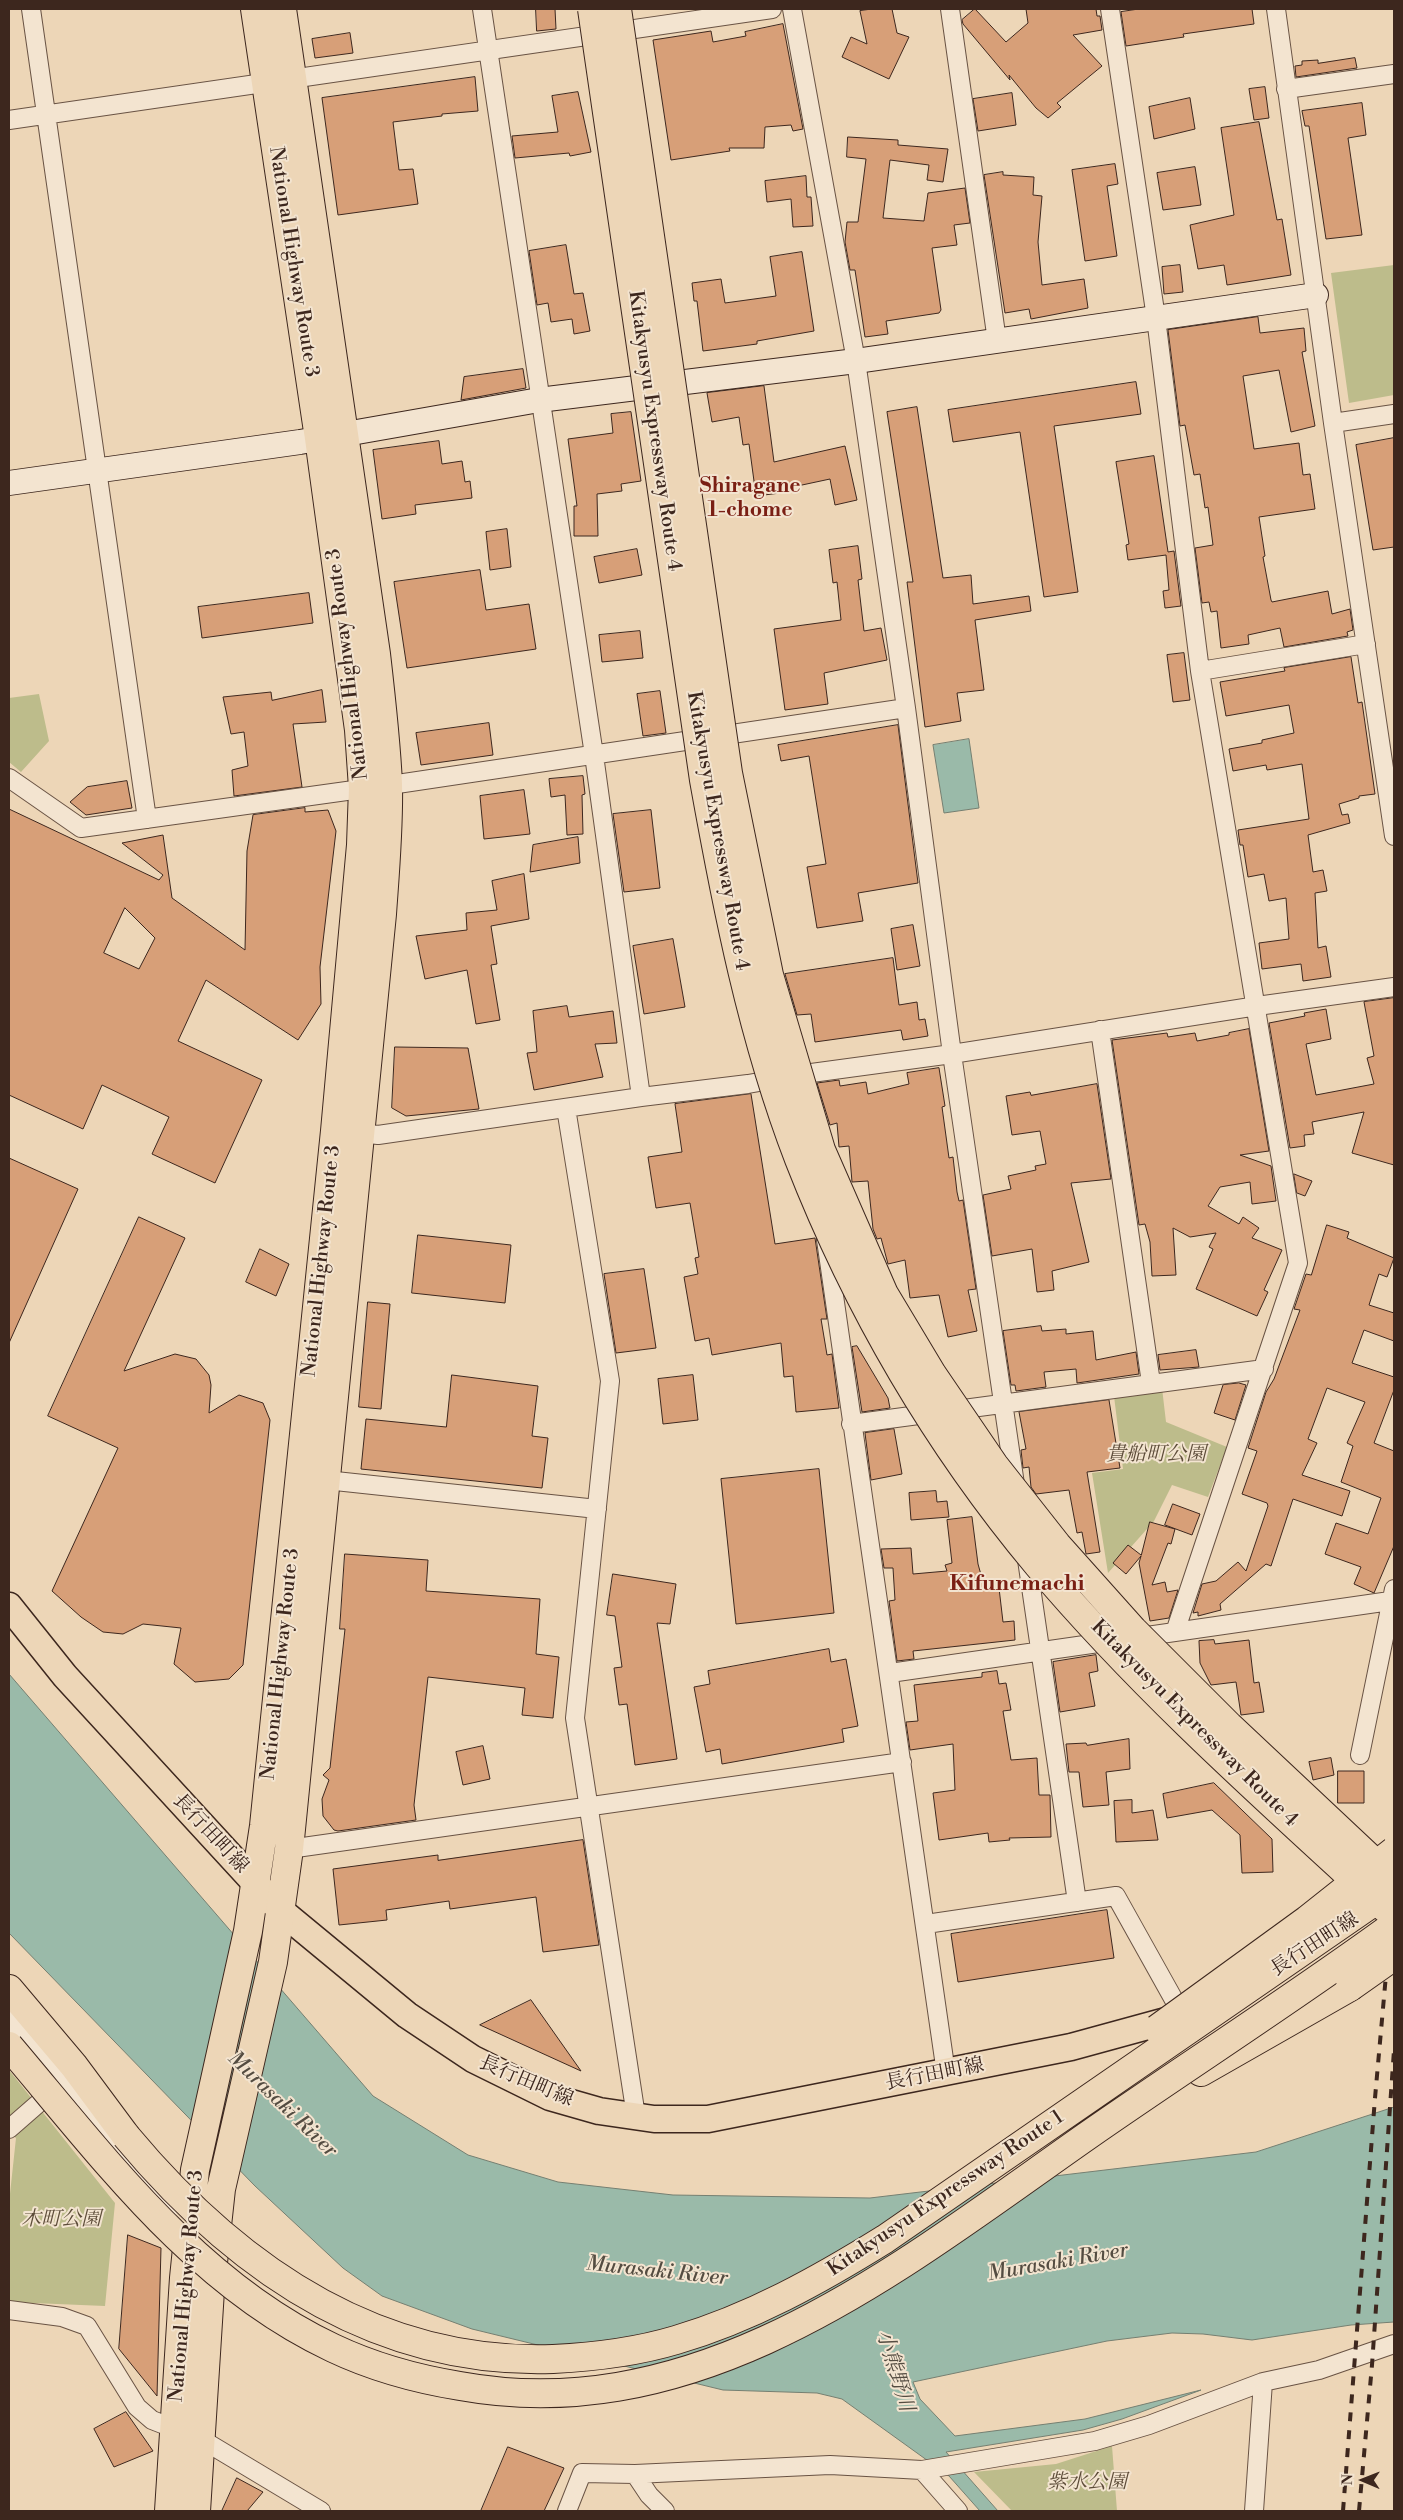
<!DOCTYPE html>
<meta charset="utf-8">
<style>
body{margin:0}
#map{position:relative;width:1403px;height:2520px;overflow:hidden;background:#edd6b7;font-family:"Libre Bodoni",serif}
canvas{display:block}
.frame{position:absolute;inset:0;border:10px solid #3d271e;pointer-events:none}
.north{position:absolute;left:1338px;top:2455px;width:50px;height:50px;-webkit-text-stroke:4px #f3e4d0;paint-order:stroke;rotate:271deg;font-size:14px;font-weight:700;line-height:20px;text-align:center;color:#3d271e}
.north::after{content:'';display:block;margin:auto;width:18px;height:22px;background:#3d271e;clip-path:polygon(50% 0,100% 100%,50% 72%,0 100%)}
</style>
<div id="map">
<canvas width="1403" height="2520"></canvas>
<div class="frame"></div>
<div class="north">N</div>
</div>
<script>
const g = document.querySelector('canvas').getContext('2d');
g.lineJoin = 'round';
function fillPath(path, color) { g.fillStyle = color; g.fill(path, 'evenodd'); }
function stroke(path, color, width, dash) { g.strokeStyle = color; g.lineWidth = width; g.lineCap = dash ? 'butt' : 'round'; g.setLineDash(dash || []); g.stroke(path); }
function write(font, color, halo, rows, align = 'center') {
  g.font = font + ' "Libre Bodoni","Noto Serif JP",serif'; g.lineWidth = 4; g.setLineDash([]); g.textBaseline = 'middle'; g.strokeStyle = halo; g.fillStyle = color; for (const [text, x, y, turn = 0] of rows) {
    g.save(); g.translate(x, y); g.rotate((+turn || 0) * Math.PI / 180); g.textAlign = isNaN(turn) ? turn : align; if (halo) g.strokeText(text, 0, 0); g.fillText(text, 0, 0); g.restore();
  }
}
const green = new Path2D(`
 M1394,265V395L1349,403L1331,273Z
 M39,694L49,741L21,772L9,762V698Z
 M1162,1388L1166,1422L1227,1447L1208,1497L1172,1485L1154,1521L1108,1573L1092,1473L1123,1469L1114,1396Z
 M9,2070L115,2203L105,2306L9,2302V2203L16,2138L9,2132Z
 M1112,2446L1117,2511H1012L974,2472L1056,2464Z`);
const water = new Path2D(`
 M969,739L979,808L944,813L933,745Z
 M9,1674L373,2096L468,2155L558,2182L673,2195L870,2198L1256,2152L1394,2107V2322L1351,2325L1252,2340L1203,2334L1172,2333L1107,2341L913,2382L920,2399L955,2436L1085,2419L1201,2390L1122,2419L1083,2430L946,2452L998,2511H980L949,2476L842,2399L817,2393L723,2390L472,2329L382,2296L343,2268L255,2186L9,1933Z`);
const building = new Path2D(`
 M536,9H555L556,29L537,31Z
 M872,9H892L897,33L909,37L889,79L842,57L851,37L867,44L860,11Z
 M975,9L1006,42L1028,23L1026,9H1096L1097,16H1100L1102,30L1073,35L1102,66L1057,103L1061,107L1048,118L1036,108L1009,75L1010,80L963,24L962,20Z
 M1139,9H1252L1254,24L1183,34L1184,37L1126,46L1121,12Z
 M783,24L803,129L793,131L791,125L765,127L764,148H729L730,151L671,160L653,40L711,31L713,42L746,36L745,32Z
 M350,33L353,53L315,58L312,39Z
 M1355,58L1357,68L1296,77L1295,66L1302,65V61L1318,60V63Z
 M475,77L478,111L442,114V116L393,122L399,170L413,169L418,204L338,215L322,98Z
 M1265,87L1269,118L1254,120L1249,89Z
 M578,92L591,152L570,156L569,153L515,158L512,136L558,132L552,96Z
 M1012,93L1016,125L978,131L973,99Z
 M1190,98L1195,129L1154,139L1149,107Z
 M1362,103L1366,135L1348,138L1362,235L1326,239L1309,126H1305L1302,111Z
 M1259,122L1277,220L1282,219L1291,275L1227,285L1224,265L1198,269L1190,225L1234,215L1221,128Z
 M848,137L898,140V145L948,149L943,182L927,180L929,165L890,160L883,218L924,221L928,193L965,188L970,223L954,225L957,245L932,248L941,310L939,313L886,321L888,334L865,337L855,270H850L845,242L847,222H858L866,159L847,157Z
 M1115,164L1118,184L1107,186L1117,256L1085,261L1072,170Z
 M1195,167L1201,205L1163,210L1157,173Z
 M1003,172V175L1034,177L1033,195L1042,196L1038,242L1042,285L1084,279L1088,308L1031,319L1029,309L1005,313L984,175Z
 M806,176L807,197H811L813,226L793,227L791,199L767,202L765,181Z
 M566,245L574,294L583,293L590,331L574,334L572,319L551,322L548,303L537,305L529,251Z
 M802,252L814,331L757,341V344L703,351L697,301H694L692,283L721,279L725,303L776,296L770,257Z
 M1180,265L1183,292L1164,294L1162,267Z
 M1258,317L1260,333L1304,328L1306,351L1302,352L1315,426L1291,432L1279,370L1243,376L1254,449L1299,443L1303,475L1310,474L1315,509L1259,517L1265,556L1263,557L1271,600L1272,602L1328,591L1332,614L1350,609L1353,630L1347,632L1348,636L1284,647L1280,628L1248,635L1249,644L1221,648L1217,611L1211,612L1209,602L1202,603L1195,548L1213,545L1208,507L1205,508L1200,474L1194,475L1185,425L1180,426L1168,330Z
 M523,369L526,388L461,400L464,377Z
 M1136,382L1141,414L1054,426L1078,592L1044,597L1020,432L953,442L948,410Z
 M764,386L774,462L845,446L857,500L835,505L830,479L788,488V492L756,496L749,444L743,445L739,417L712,422L707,393Z
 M917,407L943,578L971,575L973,604L1029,596L1031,611L975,620L984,690L957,693L961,721L925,727L907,582H913L887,412Z
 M631,412L641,481L621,484L622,491L597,494L598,536H574V506H577L568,439L613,433L611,414Z
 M1394,438V547L1373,550L1356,445Z
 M439,441L442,464L462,461L465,482L470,481L472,498L415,505L416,514L382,519L373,450Z
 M1154,456L1168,552L1174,551L1181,606L1165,608L1163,591L1169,590L1166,555L1128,560L1126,545L1129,544L1116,462Z
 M507,529L511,567L490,570L486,532Z
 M858,546L862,579L858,580L864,631L881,628L887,660L824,673L828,704L785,710L774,629L841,620L837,582L833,583L829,550Z
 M637,549L642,575L599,583L594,557Z
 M480,570L486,610L529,604L536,649L407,668L394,582Z
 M309,593L313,623L202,638L198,607Z
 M640,631L643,658L602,662L599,635Z
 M1184,653L1190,700L1173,702L1167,655Z
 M1351,657L1358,703L1362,702L1375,794L1359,796V798L1339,804L1342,815L1348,814L1350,823L1308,835L1313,872L1323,870L1327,891L1315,893L1318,948L1326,946L1331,977L1303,981L1301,964L1262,969L1259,943L1289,939L1286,898L1269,901L1264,874L1248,877L1243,845H1240L1238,830L1309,819L1302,764L1267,770L1266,765L1233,771L1229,749L1262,743V740L1294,733L1289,705L1226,716L1220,682L1285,671L1284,668Z
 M322,690L326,722L293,724L302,787L234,796L232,770L248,766L244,732L231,734L223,697L271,692L272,700Z
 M660,691L666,733L643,736L637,694Z
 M489,723L493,755L421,765L416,733Z
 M898,725L918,883L858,893L863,921L817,928L807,867L826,864L809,756L781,761L778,745Z
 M583,776L585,794L582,795L583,834L567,835L565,795L551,797L549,779Z
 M127,781L132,808L86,815L70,802L87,787Z
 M524,790L530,834L484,839L480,796Z
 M305,808V812L328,810L336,831L320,967L321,1004L298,1040L206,980L178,1041L262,1080L215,1183L152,1154L169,1117L102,1085L83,1129L9,1095V809L159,880L163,875L122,843L163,835L172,898L245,950L247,851L253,815ZM125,908L155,938L139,969L104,953Z
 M651,810L660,888L624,892L613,814Z
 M578,837L580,863L530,872L533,845Z
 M524,874L529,919L491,926L497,964L491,965L500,1020L476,1024L467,970L425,979L416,936L467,930L466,913L497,910L492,881Z
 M913,925L920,966L897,970L891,929Z
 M673,939L685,1007L644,1014L633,946Z
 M893,958L899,1005L917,1002L919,1020L925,1019L928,1036L903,1040L901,1030L815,1042L811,1014L797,1015L785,974Z
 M1394,998V1165L1352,1153L1364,1112L1312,1122L1314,1134L1304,1135L1305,1146L1290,1148L1269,1023L1305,1016L1304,1013L1326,1009L1331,1039L1306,1044L1316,1095L1374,1084L1367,1058L1374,1056L1364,1002Z
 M567,1006L569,1017L613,1011L617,1043L595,1044L603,1077L534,1090L527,1053L537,1052L533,1011Z
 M1249,1029L1269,1151L1240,1155L1271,1166L1276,1201L1252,1204L1250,1182L1220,1187L1208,1206L1239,1224L1243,1217L1259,1228L1252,1238L1282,1250L1264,1290L1268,1292L1257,1316L1196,1289L1213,1249L1209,1247L1216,1233L1190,1237L1173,1228L1176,1275L1152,1276L1150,1242L1145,1224L1139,1225L1112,1040L1167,1033L1168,1037L1195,1033L1197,1041L1229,1035V1033Z
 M395,1047L468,1048L479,1109L406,1116L392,1108Z
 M939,1068L945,1106L942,1107L949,1158L953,1157L957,1192L959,1201L963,1200L976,1289L968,1290L977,1331L948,1337L939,1295L910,1298L905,1260L888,1264L881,1238L877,1239L873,1229L868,1181L852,1182L849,1146L839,1147L837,1123L830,1125L817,1083L839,1080L840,1086L866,1082L868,1094L909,1084L907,1073Z
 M1097,1084L1111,1179L1071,1183L1089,1262L1052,1271L1054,1290L1037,1292L1032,1249L992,1256L983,1195L1011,1189L1008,1176L1036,1170L1035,1166L1046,1164L1040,1131L1012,1135L1006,1096L1030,1092L1031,1095Z
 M751,1094L775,1244L815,1238L827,1319H821L827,1355L832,1354L839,1408L796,1412L793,1376L784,1377L781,1343L712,1355L709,1338L695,1341L684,1277L698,1274L695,1258L699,1257L690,1203L656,1208L648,1157L682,1152L675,1104Z
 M9,1158L78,1189L9,1343Z
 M1294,1174L1312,1181L1305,1196L1297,1193Z
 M139,1217L185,1238L124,1371L175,1354L196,1359L209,1375L211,1385L209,1413L239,1395L263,1403L270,1420L243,1665L229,1679L195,1682L174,1664L181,1628L143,1624L123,1634L103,1632L81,1617L52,1591L118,1448L48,1416Z
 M1327,1225L1349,1232L1347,1238L1394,1258L1387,1277L1379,1274L1369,1305L1394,1313V1341L1364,1330L1352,1363L1394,1377V1390L1374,1443L1394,1451V1546L1374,1593L1354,1584L1361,1567L1325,1554L1336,1523L1368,1534L1381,1498L1341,1482L1353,1446L1347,1443L1365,1402L1327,1388L1308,1439L1317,1443L1302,1475L1350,1491L1342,1516L1293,1499L1271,1566L1266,1564L1220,1604L1221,1610L1198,1616V1612L1193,1613L1202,1584L1216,1581L1238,1562L1246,1571L1268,1506L1267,1503L1242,1494L1257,1451L1248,1448L1266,1392L1274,1379L1300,1310L1294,1309L1306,1274L1311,1275Z
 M418,1235L511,1245L505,1303L412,1293Z
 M260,1249L289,1264L276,1296L246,1282Z
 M644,1269L656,1348L616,1353L604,1274Z
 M368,1302L390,1304L381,1409L359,1407Z
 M1041,1326L1042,1331L1066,1329V1334L1093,1331L1096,1360L1136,1352L1139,1374L1077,1383L1076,1369L1044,1372L1046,1387L1016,1391L1015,1385H1011L1003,1331Z
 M857,1346L888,1398L890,1408L862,1412L852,1347Z
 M1196,1350L1199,1367L1160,1370L1158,1355Z
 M452,1375L538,1386L532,1436L548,1438L542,1488L361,1469L366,1419L446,1427Z
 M693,1375L698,1420L663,1424L658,1379Z
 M1239,1383L1246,1385L1235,1420L1214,1413L1223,1385Z
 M1109,1400L1120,1468L1087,1472L1100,1552L1086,1554L1082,1532L1077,1533L1069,1490L1036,1494L1031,1487L1029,1467L1023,1468L1021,1450L1026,1449L1019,1412Z
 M894,1429L902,1474L871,1480L865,1433Z
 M819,1469L834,1613L736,1624L721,1479Z
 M936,1491L937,1502L947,1501L949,1517L911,1520L909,1493Z
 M1173,1504L1200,1514L1192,1535L1165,1525Z
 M972,1517L978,1564L985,1589L999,1588L1003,1622L1014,1621L1015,1640L913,1651L914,1659L897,1661L889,1601L895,1600L893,1568H884L881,1549L911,1548L913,1574L947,1571L945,1565L952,1563L947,1520Z
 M1150,1522L1175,1529L1171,1544L1168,1543L1152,1585L1165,1582L1167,1592L1178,1590L1169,1618L1150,1621L1139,1563L1141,1556L1126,1574L1113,1563L1128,1545L1141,1555Z
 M345,1554L428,1560L426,1591L540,1599L536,1654L559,1657L553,1718L522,1715L525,1688L428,1677L414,1805L416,1820L338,1831L334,1830L323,1816L322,1799L329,1780L323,1775L330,1768L345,1629H340Z
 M613,1574L676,1584L670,1624L657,1623L677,1759L635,1765L627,1704L619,1705L614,1668L622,1667L615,1616L607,1615Z
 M1214,1640L1215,1644L1249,1640L1254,1683L1259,1682L1264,1712L1241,1715L1236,1682L1211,1685L1200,1663L1199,1641Z
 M829,1649L831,1662L846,1659L858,1726L842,1729L844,1742L722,1764L720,1749L706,1752L694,1687L710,1684L708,1671Z
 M1096,1655L1098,1671L1089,1673L1095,1706L1060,1712L1053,1662Z
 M997,1671L999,1684L1006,1683L1011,1710L1003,1711L1011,1760L1037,1758L1039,1795H1050L1051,1837L1009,1838L1010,1840L989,1842L988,1833L939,1840L933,1793L955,1790L953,1744L910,1750L906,1722L918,1721L914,1685L982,1677V1673Z
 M1129,1739L1130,1769L1106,1772L1109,1805L1083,1807L1079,1772H1069L1066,1744L1086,1743L1087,1745Z
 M483,1746L490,1779L463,1785L456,1752Z
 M1331,1758L1334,1775L1313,1780L1309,1762Z
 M1338,1771H1364V1803H1338Z
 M1214,1783L1272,1839L1273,1872L1242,1873L1240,1835L1212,1810L1167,1818L1163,1794Z
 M1132,1800V1813L1153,1810L1158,1840L1116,1842L1114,1801Z
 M583,1840L599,1945L543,1952L536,1897L450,1909L449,1901L386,1910L387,1920L339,1925L333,1869L438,1855V1860Z
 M1107,1910L1114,1958L958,1982L951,1934Z
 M531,2000L581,2071L480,2025Z
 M128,2235L161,2248L157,2396L119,2349Z
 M126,2412L153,2451L114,2467L94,2429Z
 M508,2447L564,2468L544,2511H481Z
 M237,2478L263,2492L247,2511H222Z`);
const street = new Path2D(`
 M31,9L147,819
 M482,9L594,755L641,1097
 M792,9L856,361L906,708L952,1054L1016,1491
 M950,9L997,341
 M1110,9L1156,318L1200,671L1298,1263L1175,1632
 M1276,9L1333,423L1394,836
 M1286,89L1394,74
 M9,120L772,9
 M1333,423L1394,414
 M1200,671L1366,644
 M9,778L81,828L404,783L906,708
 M1100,1030L1151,1383
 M566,1108L610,1381L575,1718L636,2116
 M351,1132L378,1135L641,1097L748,1084L804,1074L952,1054L1257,1006L1394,987
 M826,1240L946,2073
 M851,1424L1264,1369
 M326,1480L597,1509
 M1026,1553L1077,1902
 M890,1673L1390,1601
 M1360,1755L1394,1589
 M289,1849L902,1762
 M926,1924L1116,1896L1183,2016
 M9,2129L56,2088
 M9,2310L62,2317L87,2326L137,2407L152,2420L201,2439L321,2511
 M922,2470L958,2511
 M635,2474L649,2495L665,2511
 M567,2511L582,2473L635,2474L830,2465L922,2470L1095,2441L1149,2425L1263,2382L1319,2370L1394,2344
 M1254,2511L1263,2382`);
const secondary = new Path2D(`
 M9,483L300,442L539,400L856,361L1316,295
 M9,2019L139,2174L189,2228L201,2237`);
const primary = new Path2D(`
 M9,1606L65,1676L281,1911L407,2015L473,2059L550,2097L599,2111L654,2119H708L1071,2047L1177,2018`);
const highway = new Path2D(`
 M9,1989L74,2066L126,2136
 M1201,2072L1350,1987
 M169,2511L184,2278L195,2170L248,1931L264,1826L335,1131L361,845L363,788L359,730L319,438L255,9
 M196,2511L210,2290L221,2189L273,1962L289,1849L382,914C385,871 389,827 388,784C386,740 381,697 376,654L282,9`);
const rail = new Path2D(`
 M1343,2511L1375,2098L1394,1885
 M1359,2511L1372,2365L1394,2050`);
const highwayBridge = new Path2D(`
 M592,9L704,780C727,908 752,1037 799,1159C856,1305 937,1444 1038,1565C1145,1692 1272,1804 1394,1916
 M617,9L728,773L769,975L821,1150L884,1294L932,1374L994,1465L1057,1545L1133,1630L1229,1726L1394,1881
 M1350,1987L1394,1956
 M1157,2029L1307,1920L1394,1851
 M9,2046C104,2158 196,2284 333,2348C373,2367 417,2379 460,2386C702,2430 901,2266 1087,2136C1189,2065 1294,1998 1394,1925
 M126,2136C235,2267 375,2365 553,2359C594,2357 636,2352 676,2340C751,2318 819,2280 885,2239L1391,1890`);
const streetNames = [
 ["National Highway Route 3",293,262,81],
 ["Kitakyusyu Expressway Route 4",654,431,82],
 ["National Highway Route 3",348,664,-97],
 ["Kitakyusyu Expressway Route 4",717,831,80],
 ["National Highway Route 3",322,1261,-84],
 ["National Highway Route 3",281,1664,-84],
 ["Kitakyusyu Expressway Route 4",1194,1724,45],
 ["長行田町線",210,1834,47],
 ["長行田町線",1315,1945,-33],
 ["長行田町線",935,2075,-11],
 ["長行田町線",526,2082,23],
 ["Kitakyusyu Expressway Route 1",946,2194,-34],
 ["National Highway Route 3",187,2286,-85]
];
const parkNames = [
 ["貴船町公園",1156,1455],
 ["木町公園",61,2220],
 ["紫水公園",1087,2483]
];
const neighbourhoodNames = [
 ["Shiragane",750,487],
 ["1-chome",750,511]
];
const waterNames = [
 ["Murasaki River",282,2105,44],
 ["Murasaki River",1058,2263,-10],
 ["Murasaki River",657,2272,6],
 ["小熊野川",894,2371,73]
];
const quarterNames = [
 ["Kifunemachi",1017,1585]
];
fillPath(green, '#bdbc8b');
fillPath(water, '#9abaa9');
stroke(water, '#757f71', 1);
fillPath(building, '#d79f78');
stroke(building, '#3d271e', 1);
stroke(street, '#695344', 20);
stroke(secondary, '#3d271e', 26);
stroke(primary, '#3d271e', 29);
stroke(highway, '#3d271e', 30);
stroke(street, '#f3e4d0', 18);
stroke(secondary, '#f3e4d0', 24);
stroke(primary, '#edd6b7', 26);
stroke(highway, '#edd6b7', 28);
stroke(rail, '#3d271e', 4, [9, 9]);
stroke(highwayBridge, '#3d271e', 30, []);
stroke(highwayBridge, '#edd6b7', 28);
write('20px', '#3d271e', '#f3e4d0', streetNames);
write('italic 20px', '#5d4c39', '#f3e4d0', parkNames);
write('bold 21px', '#7a1f14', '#f3e4d0', neighbourhoodNames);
write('italic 21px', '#544c41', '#f3e4d0', waterNames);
write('bold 22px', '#7a1f14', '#f3e4d0', quarterNames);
</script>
